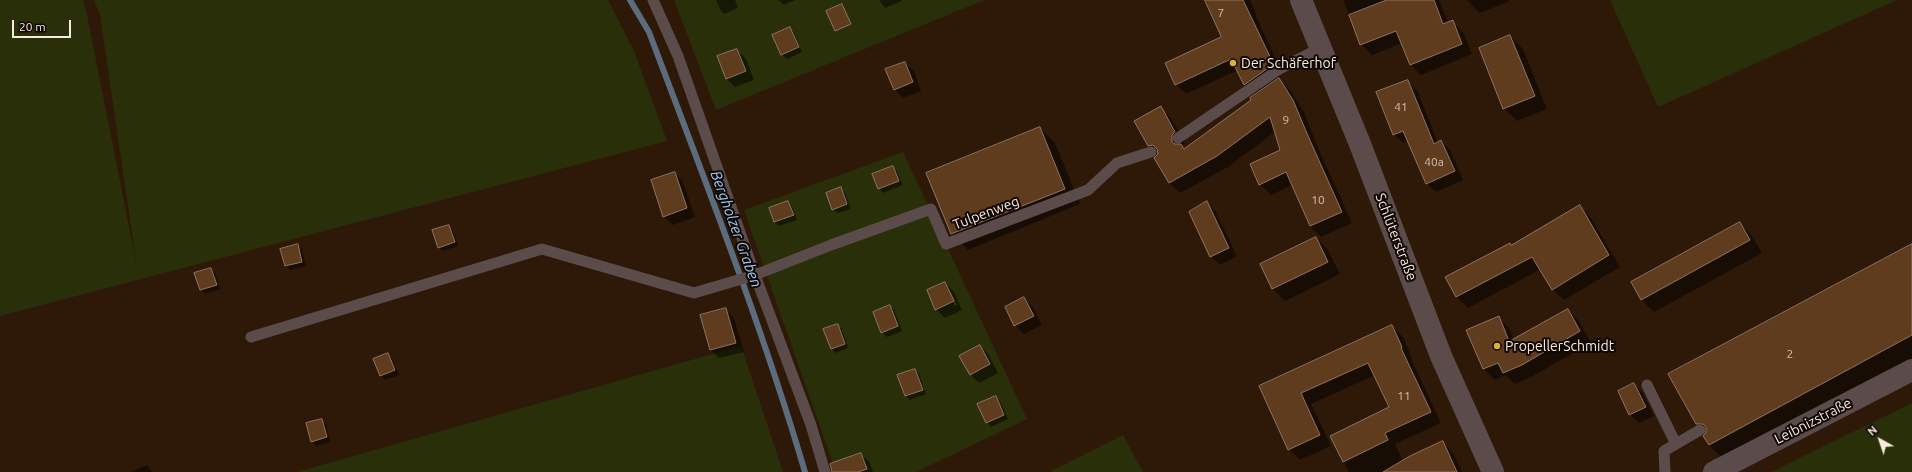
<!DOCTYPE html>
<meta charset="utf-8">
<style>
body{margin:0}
#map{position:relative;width:1912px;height:472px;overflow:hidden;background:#2e1908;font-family:Ubuntu,sans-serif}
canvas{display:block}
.north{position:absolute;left:1860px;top:420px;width:40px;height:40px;-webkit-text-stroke:3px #0f0702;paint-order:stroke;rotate:320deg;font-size:11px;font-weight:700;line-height:16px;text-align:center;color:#f9eae0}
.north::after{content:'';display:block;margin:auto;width:14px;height:18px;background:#f9eae0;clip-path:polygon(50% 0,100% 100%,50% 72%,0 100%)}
.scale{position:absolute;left:12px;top:20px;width:59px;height:18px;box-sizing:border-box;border:2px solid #f9eae0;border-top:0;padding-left:5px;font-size:12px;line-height:14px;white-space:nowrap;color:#f9eae0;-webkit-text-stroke:3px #0f0702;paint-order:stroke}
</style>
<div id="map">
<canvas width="1912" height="472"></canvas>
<div class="north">N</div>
<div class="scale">20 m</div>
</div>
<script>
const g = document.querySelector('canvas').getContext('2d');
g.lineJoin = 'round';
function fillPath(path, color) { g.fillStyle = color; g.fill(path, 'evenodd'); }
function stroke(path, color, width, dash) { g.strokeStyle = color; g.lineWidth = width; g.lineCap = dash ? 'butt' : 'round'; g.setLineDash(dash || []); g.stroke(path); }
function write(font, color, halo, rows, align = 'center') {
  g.font = font + ' Ubuntu,sans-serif'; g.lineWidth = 4; g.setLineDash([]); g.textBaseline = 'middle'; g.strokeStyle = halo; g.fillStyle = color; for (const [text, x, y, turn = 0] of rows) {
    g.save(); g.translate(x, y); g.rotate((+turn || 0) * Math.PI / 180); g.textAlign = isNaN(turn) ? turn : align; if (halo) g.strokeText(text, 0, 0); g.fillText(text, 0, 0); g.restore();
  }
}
const green = new Path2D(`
 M0,0H83L86,10L137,267L100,15L94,0H608L634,51L667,141L0,316Z
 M674,0H984L716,110Z
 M1610,0H1897L1658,107Z
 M903,152L1027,419L916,472H836L744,210Z
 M741,346L783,472H297Z
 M1912,403V472H1771Z
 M1123,435L1143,472H1049Z`);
const shadow = new Path2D(`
 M716,0H735L738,8L724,14L720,9Z
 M778,0H795L784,5Z
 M879,0H902V1L885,8Z
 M1206,0H1250L1257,16H1256L1282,73L1279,74L1281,76L1278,78L1290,90L1304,112L1318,148L1352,223L1321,237L1310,226L1292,185L1271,195L1260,184L1281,150L1276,131L1228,167L1180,193L1169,182L1158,155L1148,145L1160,108L1171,118L1185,143L1182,146L1186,150L1252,100L1255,95L1245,84L1238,70L1186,94L1176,84L1222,37Z
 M1343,0H1384L1385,2L1390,0H1439L1448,23L1453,22L1463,32L1472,54L1421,75L1411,65L1402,43L1372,55L1361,44Z
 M1467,0H1509L1510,1L1480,13Z
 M790,28L794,32L802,52L787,59L782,55L774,35Z
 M1510,36L1523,49L1547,109L1517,121L1504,108Z
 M737,50L746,59L754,80L735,87L726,78Z
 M905,63L914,71L921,91L903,98L895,90Z
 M1408,81L1417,90L1438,143L1441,141L1450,150L1463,180L1436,192L1427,184L1408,141L1403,143L1394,134Z
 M1040,128L1055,143L1080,204L968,250L952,234L928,173Z
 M893,167L897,172L903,185L883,193L879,188Z
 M675,173L683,182L695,217L673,225L664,216Z
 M841,189L845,193L851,209L837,213L833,209Z
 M788,202L792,206L797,220L779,226L775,222L770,208Z
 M1207,202L1215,211L1237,256L1220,265L1211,256Z
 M1579,206L1591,218L1620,267L1564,300L1552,289L1541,269L1468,308L1457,297L1447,277L1511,246Z
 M1740,223L1752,236L1762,253L1654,312L1641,299Z
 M448,226L453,230L458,246L443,251L439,247Z
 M1316,238L1328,250L1340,274L1285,301L1273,289Z
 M297,245L302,250L306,266L290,270L286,266Z
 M1912,245V359L1725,461L1709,445L1705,436L1707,433L1697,423Z
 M211,269L215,273L220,289L205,294L201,290L196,274Z
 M945,283L954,292L962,310L945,318L936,309ZM949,292H951L957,305L955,306Z
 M1024,298L1033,307L1042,325L1024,334L1015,325Z
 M890,306L894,310L902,331L887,337L882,332Z
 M725,309L734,318L744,352L719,358L711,350Z
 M1568,310L1579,321L1591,343L1533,376L1515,384L1506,375L1495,380L1484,369L1498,317L1509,328L1514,340Z
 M837,325L842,329L848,348L836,353L832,349Z
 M1392,326L1403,337L1412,358L1411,359L1441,423L1395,444L1403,462L1442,442L1453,453L1462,472H1349L1332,437L1390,407L1375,375L1311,404L1331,446L1300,460L1289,449L1260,386Z
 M979,346L988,354L998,373L979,383L971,375Z
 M388,355L392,359L399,375L385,380L381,376L374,360Z
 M915,370L919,374L926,394L910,400L906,396Z
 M1634,384L1643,393L1654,416L1639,423L1630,414Z
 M995,397L1000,401L1008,419L991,427L987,422Z
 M321,420L326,424L330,442L316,446L312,441Z
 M861,454L870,463L873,472H846Z
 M147,465L152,472H131Z`);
const stream = new Path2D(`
 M630,0L649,32C704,178 761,323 805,472`);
const building = new Path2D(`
 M1205,0H1243L1273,63L1270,64L1271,66L1244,85L1231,59L1175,85L1165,63L1221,37Z
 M1387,0H1434L1443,24L1453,20L1462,44L1410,65L1396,31L1360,45L1349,15Z
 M842,4L851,24L835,31L826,11Z
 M790,27L799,47L781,55L772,35Z
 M1510,35L1535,96L1503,109L1479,48Z
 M737,49L746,71L726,79L717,56Z
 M905,62L913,82L894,90L885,69Z
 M1279,78L1293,100L1308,136L1342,212L1310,226L1286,172L1259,185L1250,164L1280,150L1270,117L1217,156L1169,183L1154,158L1158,154L1157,149L1153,145L1148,146L1134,121L1161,106L1175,132L1172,135V142L1175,144H1181L1184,149L1251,100L1250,98Z
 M1408,80L1434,144L1441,140L1455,171L1426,184L1403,131L1393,135L1376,92Z
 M1040,127L1065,189L951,234L926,173Z
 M893,166L899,181L878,189L872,174Z
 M675,172L687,208L663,217L651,180Z
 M841,187L847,204L832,210L826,193Z
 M788,201L794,215L774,222L769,208Z
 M1207,201L1229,248L1210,257L1189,212Z
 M1580,205L1609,255L1552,290L1532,257L1456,297L1445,277L1510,243L1511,245Z
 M1740,222L1750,240L1641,300L1631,282Z
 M449,225L455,242L438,248L432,230Z
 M1316,237L1328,262L1272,289L1260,264Z
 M298,244L302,262L285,266L280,249Z
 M1912,244V335L1709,445L1703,436L1706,433V427L1703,424H1696L1668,374Z
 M211,268L217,285L200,290L194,273Z
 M945,282L954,301L935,310L927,290Z
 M1024,297L1034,316L1014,326L1005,307Z
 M890,305L898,326L881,333L873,312Z
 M726,308L736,343L710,350L700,315Z
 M1568,309L1580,331L1522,365L1503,373L1498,363L1483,369L1466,330L1499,316L1509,341Z
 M838,324L845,344L831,349L823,329Z
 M1392,325L1402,347L1401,348L1431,412L1385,433L1388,440L1343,462L1330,436L1389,407L1368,363L1301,393L1320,435L1288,450L1259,386Z
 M980,345L990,364L970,375L959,356Z
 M388,353L395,370L380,376L373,359Z
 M915,369L923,390L905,396L897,375Z
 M1634,383L1646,407L1629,415L1618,391Z
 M996,396L1004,415L986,423L977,404Z
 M322,419L327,437L311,442L306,423Z
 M1443,441L1457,472H1383L1410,456Z
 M861,453L867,469L858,472H832L830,464Z`);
const service = new Path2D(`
 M653,0L678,56L755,275L811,425L825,472
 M1178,138L1281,68L1321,48
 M251,337L542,249L694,293L755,275L831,245L931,209L946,244L1088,190L1117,163L1151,152
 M1647,385L1676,444
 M1665,472L1664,451L1700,430`);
const minor = new Path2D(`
 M1301,0L1360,144L1441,356L1493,472
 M1714,472L1912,370`);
const markers = [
 [1233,63,4,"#d8b434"],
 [1497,346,4,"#d8b434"]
];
const numberNames = [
 ["7",1221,13],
 ["41",1401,107],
 ["9",1286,120],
 ["40a",1434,162],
 ["10",1318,200],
 ["2",1790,354],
 ["11",1404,396]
];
const poiNames = [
 ["Der Schäferhof",1241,63],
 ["PropellerSchmidt",1505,346]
];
const streetNames = [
 ["Tulpenweg",986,213,-21],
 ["Schlüterstraße",1396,237,69],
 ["Leibnizstraße",1813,421,-27]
];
const waterNames = [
 ["Bergholzer Graben",736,229,70]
];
fillPath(green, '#293009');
fillPath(shadow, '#0007');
stroke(stream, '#5b6c7f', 6);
fillPath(building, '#603c1f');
stroke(building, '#8e7461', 1);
stroke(service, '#5b4c4b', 11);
stroke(minor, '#5b4c4b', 22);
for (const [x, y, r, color] of markers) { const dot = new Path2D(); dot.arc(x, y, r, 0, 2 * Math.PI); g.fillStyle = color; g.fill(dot); stroke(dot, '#0f0702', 1.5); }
write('12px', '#d3beb0', null, numberNames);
write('14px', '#f9eae0', '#0f0702', poiNames, 'left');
write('14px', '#f9eae0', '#0f0702', streetNames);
write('italic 15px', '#a2ccf8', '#0f0702', waterNames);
</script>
